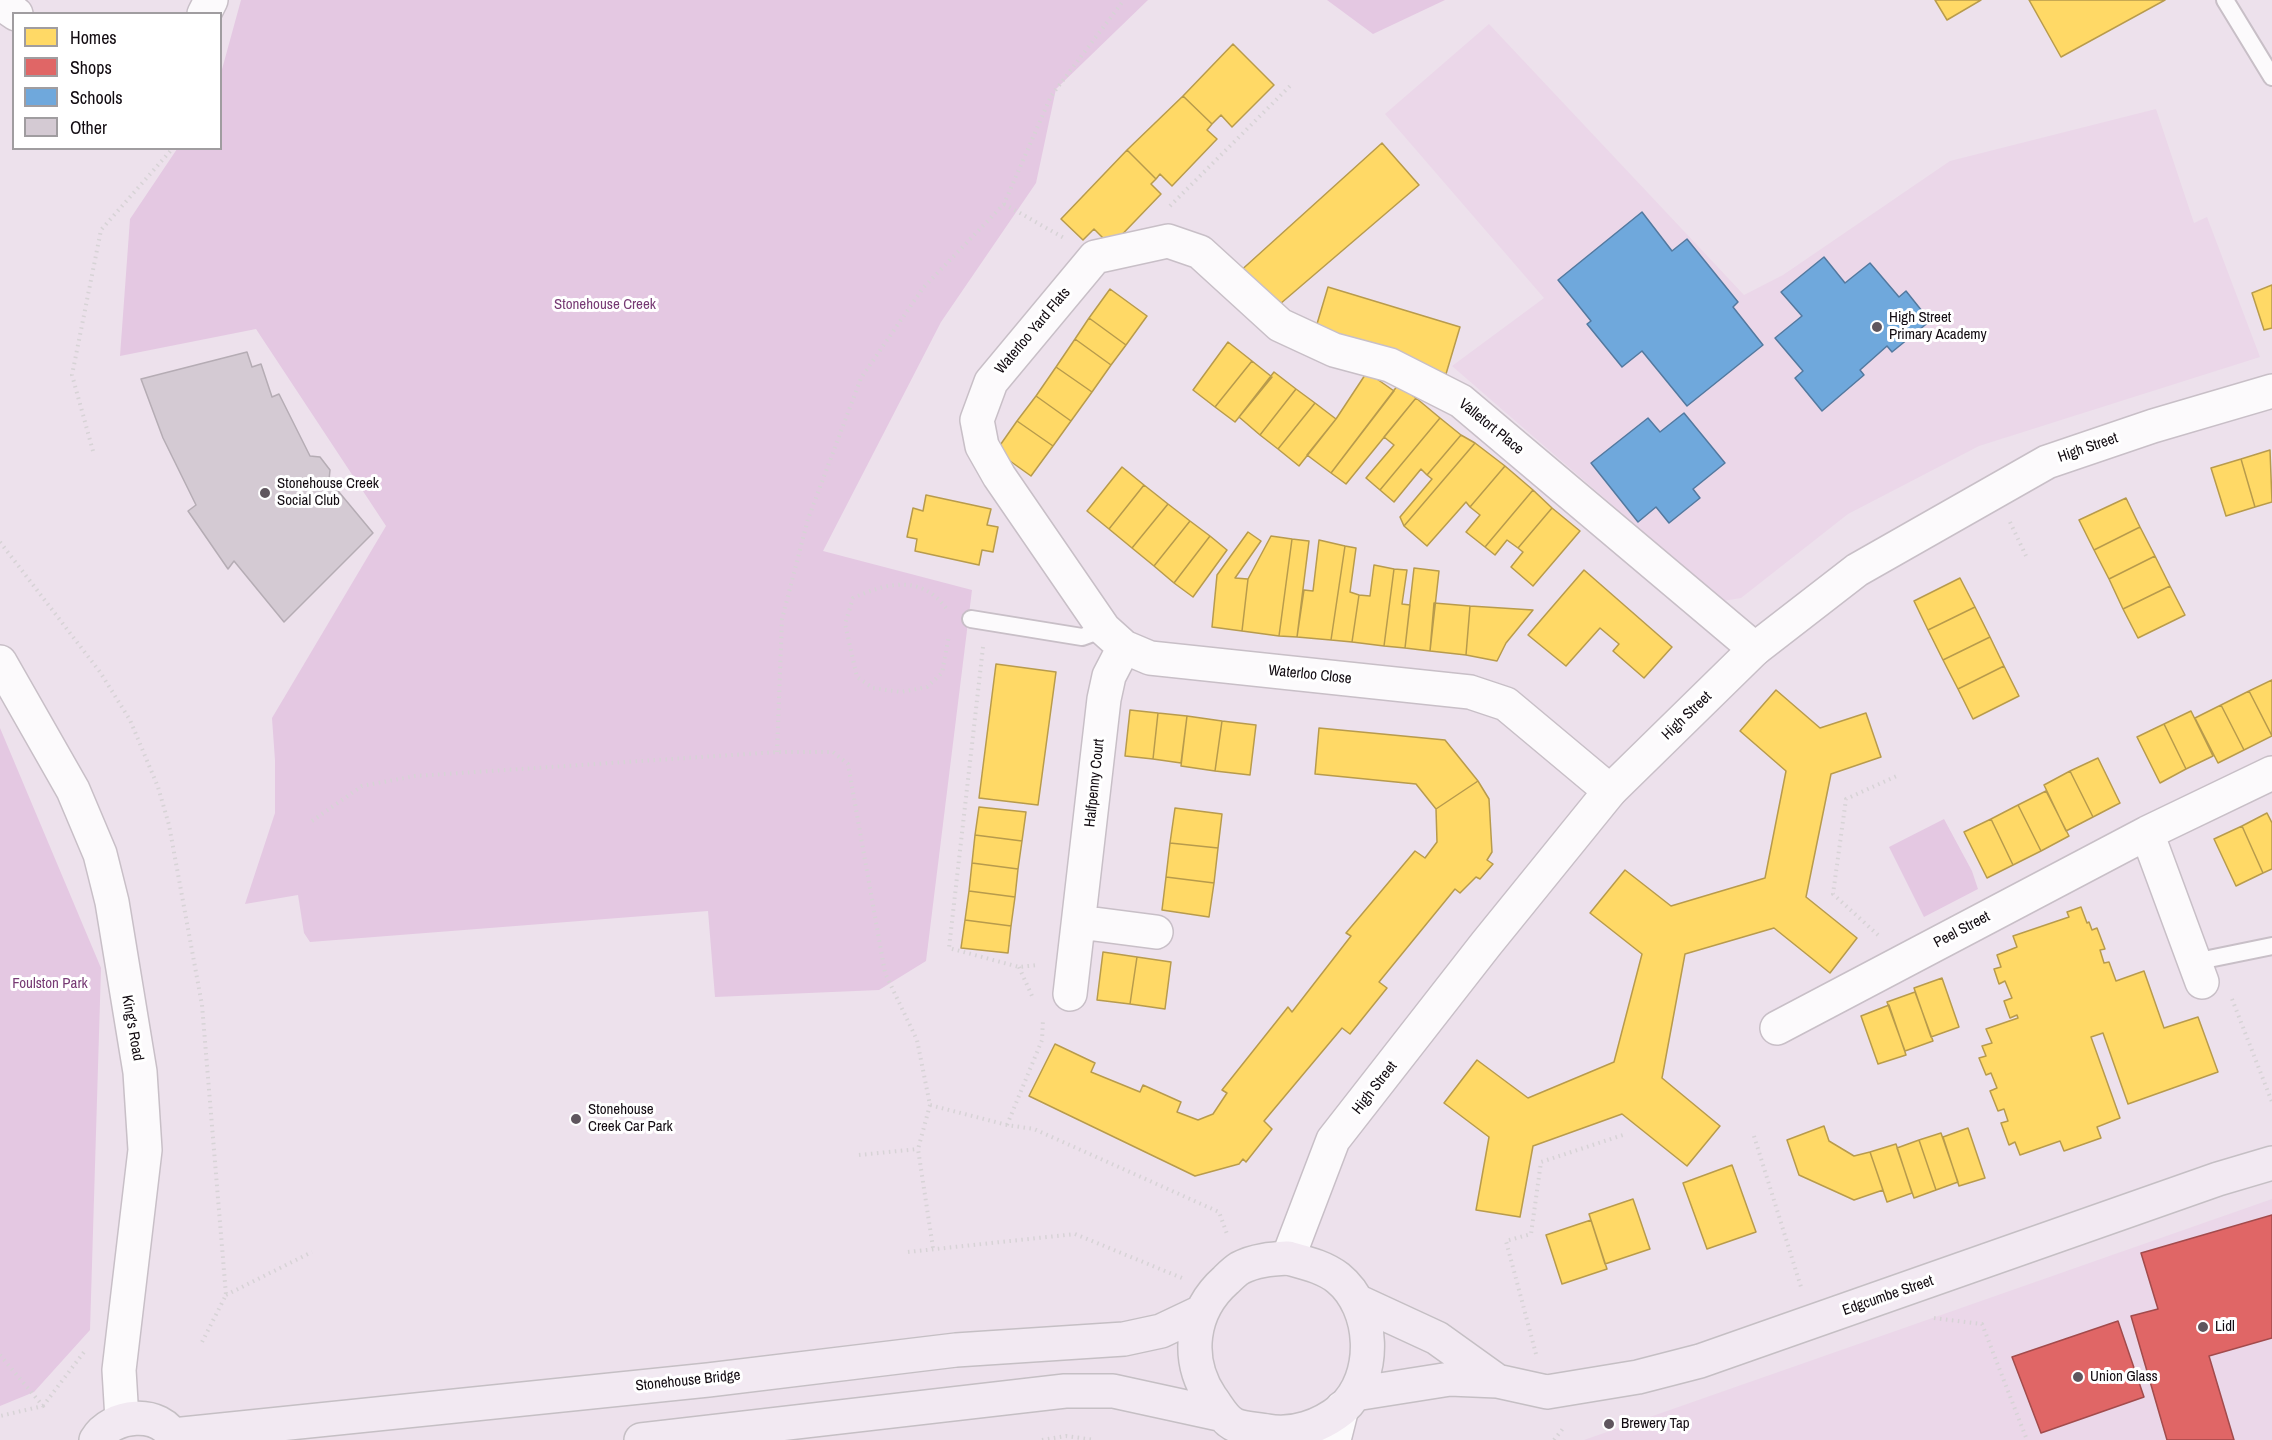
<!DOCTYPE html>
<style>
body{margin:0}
#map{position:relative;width:2272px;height:1440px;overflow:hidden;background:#ede1ec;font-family:"Archivo Narrow",sans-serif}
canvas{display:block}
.legend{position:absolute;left:12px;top:12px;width:210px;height:138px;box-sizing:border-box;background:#fff;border:2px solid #a09da0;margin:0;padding:8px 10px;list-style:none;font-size:18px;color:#120b11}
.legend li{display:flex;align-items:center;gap:12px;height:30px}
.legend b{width:30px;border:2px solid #a09da0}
</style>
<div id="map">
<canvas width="2272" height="1440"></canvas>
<ul class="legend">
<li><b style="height:16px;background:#ffd966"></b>Homes</li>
<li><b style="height:16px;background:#e06666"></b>Shops</li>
<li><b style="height:16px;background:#6fa8dc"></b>Schools</li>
<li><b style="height:16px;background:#d4cad3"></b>Other</li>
</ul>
</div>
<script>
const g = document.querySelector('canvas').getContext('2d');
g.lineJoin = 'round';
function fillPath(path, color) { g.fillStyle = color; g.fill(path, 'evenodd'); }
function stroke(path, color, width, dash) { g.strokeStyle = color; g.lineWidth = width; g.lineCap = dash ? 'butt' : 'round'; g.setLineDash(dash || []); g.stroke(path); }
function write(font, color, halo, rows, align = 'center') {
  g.font = font + ' "Archivo Narrow",sans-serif'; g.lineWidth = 6; g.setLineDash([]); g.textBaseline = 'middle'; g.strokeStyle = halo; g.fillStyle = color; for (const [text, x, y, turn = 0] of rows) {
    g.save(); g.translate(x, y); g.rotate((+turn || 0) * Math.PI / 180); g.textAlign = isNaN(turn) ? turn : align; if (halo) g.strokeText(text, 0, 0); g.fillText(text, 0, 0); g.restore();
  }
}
const built = new Path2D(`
 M1489,24L1744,295L1783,275L1950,161L2156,109L2194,223L2207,217L2260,357L1979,446L1848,514L1741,598L1723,601L1452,366L1544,298L1385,114Z
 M2272,1199V1440H1584L1807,1362Z`);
const green = new Path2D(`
 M241,0H1148L1056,89L1036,183L941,322L823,551L972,590L926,961L879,990L715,997L708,911L310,942L304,933L298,895L245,904L275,813V760L272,718L386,526L256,329L120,356L130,219L177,149L220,148L221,73Z
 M1327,0H1445L1373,34Z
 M0,728L101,968L90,1330L34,1392L0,1406Z
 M1944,819L1972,871L1978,889L1924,917L1889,847Z`);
const homes = new Path2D(`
 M1935,0H1981L1947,20Z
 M2029,0H2165L2061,57Z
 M1233,44L1274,85L1232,127L1221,115L1212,124L1183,96Z
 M1183,96L1212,124L1207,130L1217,139L1172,186L1160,174L1156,179L1127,150Z
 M1382,143L1419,185L1273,310L1237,274Z
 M1127,150L1156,179L1151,184L1161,194L1111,246L1094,229L1083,240L1061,219Z
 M2272,285V328L2264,330L2252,293Z
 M1328,287L1460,327L1446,374L1314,334Z
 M1110,289L1147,316L1126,345L1089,318Z
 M1089,318L1126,345L1111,365L1075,339Z
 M1075,339L1111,365L1092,392L1056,367Z
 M1228,342L1252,361L1215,407L1193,390Z
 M1252,361L1272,377L1235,422L1215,407Z
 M1056,367L1092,392L1071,421L1036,396Z
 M1274,372L1296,389L1260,435L1239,417Z
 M1367,372L1394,391L1331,473L1307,455L1336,419Z
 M1398,385L1416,398L1346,484L1331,473Z
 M1296,389L1315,403L1278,449L1260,435Z
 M1036,396L1071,421L1053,446L1017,421Z
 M1416,398L1440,418L1380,490L1366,478L1394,445L1384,437Z
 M1315,403L1336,419L1299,466L1278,449Z
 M1440,418L1461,435L1427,475L1421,469L1394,502L1380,490Z
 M1017,421L1053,446L1031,476L996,451Z
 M1461,435L1475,443L1404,526L1400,517L1432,479L1427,475Z
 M1475,443L1505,466L1470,507L1466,502L1427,546L1404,526Z
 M2270,450L2272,502L2255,507L2241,459Z
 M2241,459L2255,507L2226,516L2211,468Z
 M1505,466L1533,490L1485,547L1466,532L1480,515L1470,507Z
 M1122,467L1144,485L1109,529L1087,511Z
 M1144,485L1168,504L1132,548L1109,529Z
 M1533,490L1552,508L1518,548L1507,540L1495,555L1485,547Z
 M926,495L991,509L987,525L998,527L993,552L982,550L979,565L915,551L917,539L907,537L913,508L923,511Z
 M2126,498L2140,527L2094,550L2079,520Z
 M1168,504L1190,521L1154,566L1132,548Z
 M1552,508L1580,531L1533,586L1511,567L1523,552L1518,548Z
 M1190,521L1210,536L1174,583L1154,566Z
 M2140,527L2155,556L2109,579L2094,550Z
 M1248,532L1261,541L1235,578L1248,579L1242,631L1212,627L1217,575Z
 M1210,536L1227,550L1193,597L1174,583Z
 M1271,536L1292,539L1279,636L1242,631L1248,579Z
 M1292,539L1309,541L1297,637L1279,636Z
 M1319,540L1345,546L1331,640L1297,637L1304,590L1313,591Z
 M1345,546L1356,548L1350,592L1359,595L1352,642L1331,640Z
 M2155,556L2170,586L2123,609L2109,579Z
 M1374,565L1394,569L1384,646L1352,642L1359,595L1370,596Z
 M1414,568L1439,571L1430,651L1405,648Z
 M1394,569L1407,570L1402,604L1410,605L1405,648L1384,646Z
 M1584,570L1672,647L1644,678L1613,651L1619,644L1600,628L1566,666L1528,635Z
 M1960,578L1975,607L1928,630L1914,601Z
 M2170,586L2185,615L2138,638L2123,609Z
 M1434,603L1470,606L1466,655L1430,651Z
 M1470,606L1533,610L1506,643L1497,661L1466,655Z
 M1975,607L1990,637L1943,660L1928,630Z
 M1990,637L2004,666L1958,689L1943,660Z
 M996,664L1056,672L1038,805L979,798Z
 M2004,666L2019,696L1973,719L1958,689Z
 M2272,680V736L2249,691Z
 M1776,690L1820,728L1866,713L1881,757L1831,774L1806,897L1857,938L1830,973L1774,928L1685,954L1662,1078L1720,1126L1687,1166L1622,1114L1533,1146L1520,1217L1476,1210L1489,1137L1444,1103L1477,1060L1528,1098L1614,1062L1642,954L1590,913L1625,870L1671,906L1765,878L1786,771L1740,731Z
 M2249,691L2272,736L2244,750L2221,705Z
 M2221,705L2244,750L2218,763L2195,718Z
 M1130,710L1158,713L1153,759L1125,756Z
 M2191,711L2213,756L2186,769L2164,724Z
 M1158,713L1187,716L1181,763L1153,759Z
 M1187,716L1222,721L1215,771L1181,766Z
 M1222,721L1256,725L1250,775L1215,771Z
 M2164,724L2186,769L2160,783L2137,737Z
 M1319,728L1445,740L1478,781L1436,809L1416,784L1315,774Z
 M2098,758L2120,803L2093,817L2070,771Z
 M2070,771L2093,817L2066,831L2044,785Z
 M1478,781L1489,799L1492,852L1487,860L1493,864L1480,879L1476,877L1460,893L1455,889L1379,982L1387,988L1350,1034L1342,1028L1264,1121L1272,1129L1246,1162L1243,1159L1239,1164L1195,1176L1029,1096L1055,1044L1095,1063L1091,1072L1140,1092L1143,1085L1181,1102L1177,1112L1198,1120L1213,1114L1227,1093L1222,1090L1288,1007L1292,1012L1351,936L1346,933L1415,851L1425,858L1437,842L1436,809Z
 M2046,791L2069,836L2041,851L2018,805Z
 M2018,805L2041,851L2013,865L1991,819Z
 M979,807L1026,812L1022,841L975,835Z
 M1175,808L1222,814L1218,848L1170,843Z
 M2267,813L2272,823V869L2263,873L2242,826Z
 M1991,819L2013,865L1987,878L1964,832Z
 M2242,826L2263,873L2236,886L2214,839Z
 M975,835L1022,841L1018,869L972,863Z
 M1170,843L1218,848L1214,883L1166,877Z
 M972,863L1018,869L1015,897L969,891Z
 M1166,877L1214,883L1209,917L1162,910Z
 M969,891L1015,897L1011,926L965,920Z
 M2081,907L2087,923L2089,922L2092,930L2097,928L2105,949L2100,950L2104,963L2109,962L2116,981L2144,971L2164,1028L2198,1017L2218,1072L2128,1104L2103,1033L2091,1037L2120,1118L2097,1127L2101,1138L2064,1151L2060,1141L2020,1155L2015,1142L2009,1145L2001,1123L2008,1121L2004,1109L1998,1111L1990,1091L1997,1088L1991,1073L1986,1075L1979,1058L1986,1056L1982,1046L1992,1043L1986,1029L2018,1018L2017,1015L2010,1018L2004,1001L2012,998L2005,981L1999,984L1994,969L2001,967L1997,955L2017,947L2013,936L2069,917L2067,912Z
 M965,920L1011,926L1008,953L961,948Z
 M1103,952L1137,957L1130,1004L1097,1000Z
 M1137,957L1171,962L1165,1009L1130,1004Z
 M1942,978L1959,1027L1931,1037L1914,988Z
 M1915,992L1933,1041L1905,1051L1887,1002Z
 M1889,1005L1906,1055L1878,1064L1861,1016Z
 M1824,1126L1829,1141L1854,1156L1870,1152L1883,1190L1854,1200L1799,1175L1787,1140Z
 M1968,1128L1985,1178L1959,1186L1943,1137Z
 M1941,1133L1958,1182L1936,1190L1919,1140Z
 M1919,1140L1936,1190L1914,1198L1897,1148Z
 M1896,1144L1912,1193L1887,1202L1870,1152Z
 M1732,1165L1756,1232L1707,1249L1683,1183Z
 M1633,1199L1650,1249L1605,1264L1589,1214Z
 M1591,1220L1607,1269L1562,1284L1546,1235Z`);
const shops = new Path2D(`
 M2272,1215V1338L2209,1356L2234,1440H2167L2131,1316L2158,1309L2141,1253Z
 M2118,1321L2144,1397L2041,1433L2012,1357Z`);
const schools = new Path2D(`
 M1642,212L1672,251L1687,239L1738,302L1733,307L1763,345L1687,406L1642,351L1622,367L1587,324L1591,321L1558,280Z
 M1824,257L1845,283L1870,263L1899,297L1906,291L1930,321L1892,352L1887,346L1860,370L1864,375L1822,411L1795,378L1803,371L1775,338L1802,316L1781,292Z
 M1684,413L1725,463L1693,489L1700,498L1669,523L1656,507L1638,522L1591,463L1648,418L1660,432Z`);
const building = new Path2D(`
 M247,352L252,367L261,364L272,397L279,394L310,456L320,457L330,470L329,480L373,533L284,622L234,561L228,569L188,511L196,505L163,438L141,379Z`);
const path = new Path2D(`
 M1004,204L1064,238
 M1170,206L1293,83
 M93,451L72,375L101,230L173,148
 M2010,522L2027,558
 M0,542L100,672L130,720L158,787L169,825L202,1005L226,1295L200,1346
 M946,608C920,574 887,583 853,598L845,624L857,677L873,688L901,692L927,687L942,673L949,635
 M983,647L949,948L1019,967L1038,965
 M777,752L782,619L808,519L861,378L923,288L1004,204L1051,96L1124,0
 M312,821L362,786L415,776L777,752H833L848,764L885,973L917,1040L930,1105L1007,1125L1034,1129L1219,1212L1227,1234
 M1878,935L1833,894L1846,799L1899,775
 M1019,967L1032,996
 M2232,999L2272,1102
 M930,1105L918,1149L933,1248
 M1007,1125L1042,1040L1043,1019
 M1754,1136L1801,1287
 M859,1155L918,1149
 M908,1252L1075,1234L1182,1278
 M226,1295L312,1252
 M1934,1318L1982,1324L2027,1440
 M1536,1354L1506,1241L1531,1234L1541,1162L1623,1135
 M0,1355L43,1406L0,1416
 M43,1406L84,1352
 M1042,1440L1066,1436L1095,1440
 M1554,1440L1565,1426`);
const service = new Path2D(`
 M2225,0L2272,77
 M971,619L1082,637L1104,629
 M2194,962L2272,946`);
const minor = new Path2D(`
 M0,3L16,14
 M204,14L211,0
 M0,662L73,790L100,854L112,902L140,1072L145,1150L119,1370L122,1419
 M1610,791L1506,704L1470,692L1150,658L1124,647L1104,629L999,476L982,446L977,420L991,382L1095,257L1168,241L1200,252L1280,325L1334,350L1390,365L1461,401L1755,649
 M2147,833L2202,982
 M1079,922L1156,932
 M1070,994L1104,699L1109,676L1124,647
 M1777,1028L2147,833L2272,773
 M1334,1440L1342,1408`);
const tertiary = new Path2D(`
 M1288,1258L1333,1140L1486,944L1610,791L1755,649L1857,570L2047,462L2153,426L2272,391`);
const primary = new Path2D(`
 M1288,1258C1306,1263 1324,1267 1338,1278C1375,1308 1378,1377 1342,1409C1321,1426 1293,1436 1267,1431C1257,1429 1244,1429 1235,1425C1224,1420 1218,1407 1211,1398C1185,1359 1191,1311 1226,1280C1230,1276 1235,1271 1240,1268C1255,1260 1272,1259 1288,1258Z
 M1357,1301L1437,1338L1497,1381
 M1355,1394L1450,1379L1497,1381L1547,1392L1638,1377L1700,1361L2218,1179L2272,1163
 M173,1435L708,1380L956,1350L1124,1339L1161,1331L1199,1313
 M96,1440C111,1414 161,1408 175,1440
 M641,1440L1065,1391H1113L1223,1415`);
const markers = [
 [1877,327,6,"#5f565e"],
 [265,493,6,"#5f565e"],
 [576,1119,6,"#5f565e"],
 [2203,1327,6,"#5f565e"],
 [2078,1377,6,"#5f565e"],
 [1609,1424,6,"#5f565e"]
];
const parkNames = [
 ["Stonehouse Creek",605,305],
 ["Foulston Park",50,984]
];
const poiNames = [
 ["High Street",1889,318],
 ["Primary Academy",1889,335],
 ["Stonehouse Creek",277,484],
 ["Social Club",277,501],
 ["Stonehouse",588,1110],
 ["Creek Car Park",588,1127],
 ["Lidl",2215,1327],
 ["Union Glass",2090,1377],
 ["Brewery Tap",1621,1424]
];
const streetNames = [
 ["Waterloo Yard Flats",1033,331,-50],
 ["Valletort Place",1491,427,39],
 ["High Street",2088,448,-19],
 ["Waterloo Close",1310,675,6],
 ["High Street",1687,716,-44],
 ["Halfpenny Court",1095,783,-84],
 ["Peel Street",1962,930,-28],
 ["King's Road",132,1028,80],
 ["High Street",1375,1088,-52],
 ["Edgcumbe Street",1888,1296,-19],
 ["Stonehouse Bridge",688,1381,-6]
];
fillPath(built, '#ebd7e9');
fillPath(green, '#e4c8e2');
fillPath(homes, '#ffd966');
stroke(homes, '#b89b4c', 1.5);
fillPath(shops, '#e06666');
stroke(shops, '#a24b4c', 1.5);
fillPath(schools, '#6fa8dc');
stroke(schools, '#53799f', 1.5);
fillPath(building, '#d4cad3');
stroke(building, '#b5acb4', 1.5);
stroke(service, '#c8bfc7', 20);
stroke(minor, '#c8bfc7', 36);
stroke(tertiary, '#c8bfc7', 36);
stroke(primary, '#c5bfc4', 36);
stroke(path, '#d7d3d6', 4, [1.5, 4.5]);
stroke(service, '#fcfafc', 16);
stroke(minor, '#fcfafc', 33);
stroke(tertiary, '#fcfafc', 33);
stroke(primary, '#f2e9f2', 33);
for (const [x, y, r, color] of markers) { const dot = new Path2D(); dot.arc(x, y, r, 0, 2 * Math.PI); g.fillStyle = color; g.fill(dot); stroke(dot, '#fff', 2); }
write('15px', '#773a74', '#fff', parkNames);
write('15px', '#120b11', '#fff', poiNames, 'left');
write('15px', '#120b11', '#fff', streetNames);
</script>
